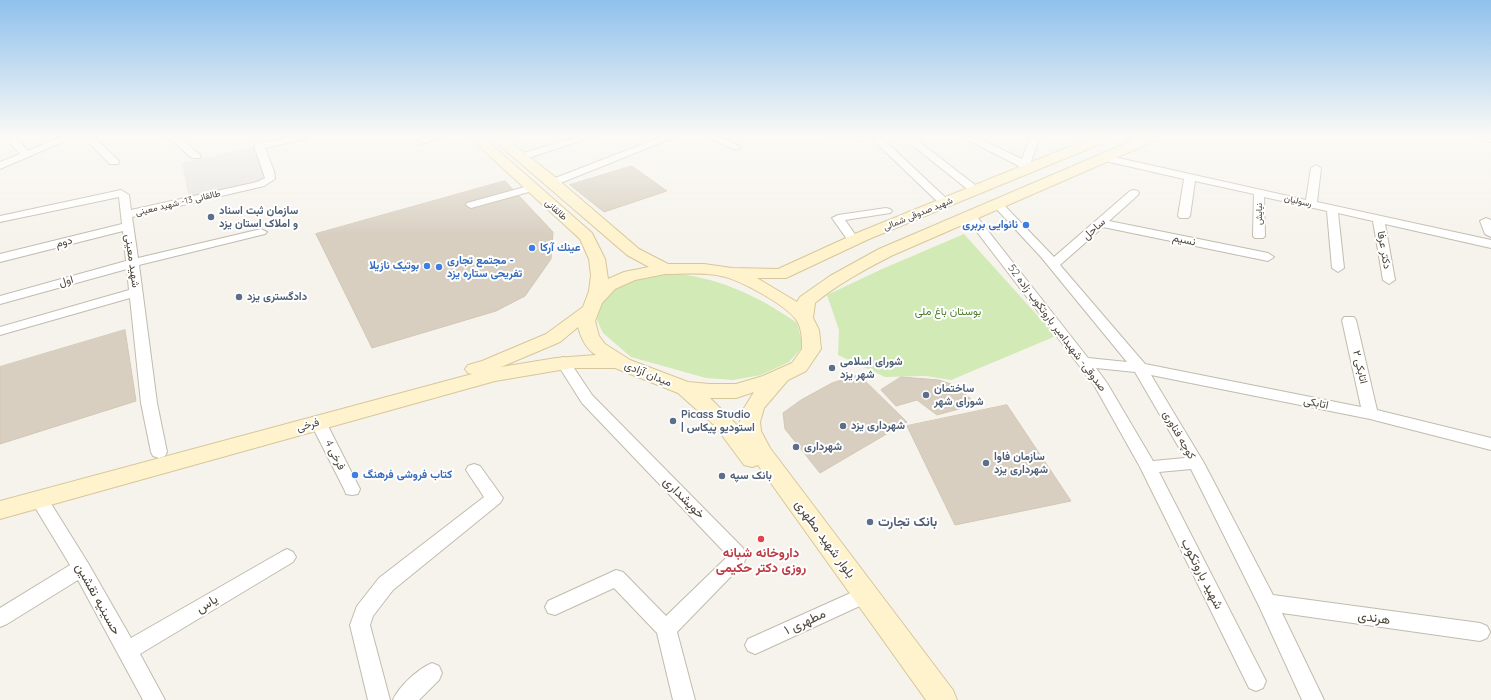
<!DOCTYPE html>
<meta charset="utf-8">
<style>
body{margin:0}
canvas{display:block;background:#f6f3ec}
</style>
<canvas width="1491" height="700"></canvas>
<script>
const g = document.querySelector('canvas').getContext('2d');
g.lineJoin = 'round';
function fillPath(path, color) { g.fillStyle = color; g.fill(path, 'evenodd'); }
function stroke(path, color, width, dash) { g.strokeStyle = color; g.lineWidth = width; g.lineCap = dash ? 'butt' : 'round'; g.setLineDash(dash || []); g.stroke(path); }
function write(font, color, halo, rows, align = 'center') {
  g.font = font + ' Quicksand,Vazirmatn,sans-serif'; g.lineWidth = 4; g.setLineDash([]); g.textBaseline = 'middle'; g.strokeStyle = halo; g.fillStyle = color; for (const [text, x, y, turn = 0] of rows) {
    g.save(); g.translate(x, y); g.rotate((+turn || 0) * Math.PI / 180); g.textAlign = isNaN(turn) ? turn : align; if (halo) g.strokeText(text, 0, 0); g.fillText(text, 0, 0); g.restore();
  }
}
const green = new Path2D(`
 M964,234L1056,336L951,380L926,376L885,377L838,355L839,330L827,295L882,269Z
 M667,273C716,276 757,295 797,323L803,346L789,362L761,375L733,380L706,378L631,357L603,333L597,320L602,300L618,286L632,279Z`);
const parking = new Path2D(`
 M258,146L269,179L259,184L189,199L182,163Z`);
const building = new Path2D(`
 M826,137H863L827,140Z
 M632,166L667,191L604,212L570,185Z
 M505,181L553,232L551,259L525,296L496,311L372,348L316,234Z
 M125,330L136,401L0,444V367Z
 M859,375L907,422L820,473L785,429L783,413L801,400L832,383Z
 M901,377L939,380L954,385L977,404L937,415L917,400L896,406L881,390Z
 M1007,405L1071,501L955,525L907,426Z`);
const street = new Path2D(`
 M4,137H15L28,151L60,137H74L0,169V162L20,154Z
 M83,137H94L118,160L119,162L118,164H110Z
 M168,137H179L201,156L200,158H192Z
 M287,137H306L304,139L265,148L274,171L275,179L264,186L132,217L138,258L261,229L267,232L265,234L139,265L157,403L167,452L165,456L159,458L153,456L151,452L141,403L130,298L0,335V327L129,290L127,269L0,304V296L126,261L123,231L0,262V254L122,224L119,197L0,222V216L121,190L129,195L131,210L257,182L265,178L254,146L256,144Z
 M425,137H442L422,144L417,141Z
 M577,137H593L525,159L521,160L516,157L517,155Z
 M661,137H675L558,184H550L549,182L550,180Z
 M709,137H722L741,147L739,149H733Z
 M870,137H881L949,201L950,203L949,205H941Z
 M902,137H913L979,188L980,190L979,192H971Z
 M962,137H975L1022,159L1030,137H1040L1028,170L1023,173L1018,170L1019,166Z
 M1123,137H1137L1146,142L1141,145Z
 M1478,137H1491V142L1480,139Z
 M1105,155L1306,200L1311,168L1316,165L1321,168L1317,202L1491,240V248L1385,224L1395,280L1389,284L1383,280L1373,221L1338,213L1344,268L1338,272L1332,268L1327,211L1264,197L1265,236L1263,238H1255L1253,236L1254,194L1195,181L1190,216L1188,218H1180L1178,216L1184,179L1101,160L1100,158L1101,156Z
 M532,185L537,188L536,190L471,208L466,205L467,203Z
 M1134,190L1138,191L1139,193L1138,195L1109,221L1268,253L1274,257L1268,261L1103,227L1060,265L1145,364L1361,407L1342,320L1344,317H1354L1356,320L1377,410L1491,438V450L1370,419L1151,375L1204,463L1273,595L1480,623L1487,626L1490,632L1487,638L1480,641L1282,613L1324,700H1302L1259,606L1191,469L1159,472L1266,681L1263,688L1256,691L1249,688L1140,467L1094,385L964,215L966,213H974L1088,358L1127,362L1041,257L991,203L992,201H1000L1054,257L1130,191ZM1096,368L1135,372L1185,458L1153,461L1107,383Z
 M886,208L890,209L892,211L890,213L845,220L859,240L853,244L849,242L832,218L838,215Z
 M1486,218L1491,220V237L1485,234L1480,221Z
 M563,357L568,359L592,395L743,548C747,554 747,558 743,564L677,632L695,700H673L657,633L614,588L555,615L548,613L545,607L548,601L616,570L623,572L666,616L728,556L582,403L556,362L558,359Z
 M318,417L323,418L326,422L360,489L358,494L352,495L346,494L344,489L310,422L313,418Z
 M474,464L480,466L503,498L500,503L393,590L373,616L370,625L390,700H368L350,625L357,606L379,578L484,497L466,470L468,466Z
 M39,492L45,494L88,563L131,638L281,552L287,549L293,552L296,557L293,562L140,654L165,700H143L78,580L7,624L0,627V608L70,565L30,499L33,494Z
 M855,591L862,593L865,599L862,605L762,651L755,654L748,651L745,645L748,639Z
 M432,663L439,666L442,673L439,680L419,700H393C399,686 418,669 432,663Z`);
const secondary = new Path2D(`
 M469,137H483L592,233L605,259L608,279L624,272L649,267L627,255L490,137H504L555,177L639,249L668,264H704L732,268L778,269L857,233L1093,137H1111L1110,140L869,239L786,278H757L797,302L800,297L830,276L879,249L1141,137H1158L1157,140L891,256C864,270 838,284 815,303L813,318L819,330L821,349L806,371L788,380L764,408L760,422L761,431L770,448L953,690L957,700H926L758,465L752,467L744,465L715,426L678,393L615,368H572L495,381L0,519V501L472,374L468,373L465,369L468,365L482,361L546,334L583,307L589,291L591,275L589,259L580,239ZM665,274C683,274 703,272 721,276C739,279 788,306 797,321C802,329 802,340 802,349L792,363L763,376L736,384H710L688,382L630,360L605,344L599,336L595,321L602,303L615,289L635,280ZM578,327C581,338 586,349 596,355L556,358L501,367L560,342ZM754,392L741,413L739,427L710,398H736Z`);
const markers = [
 [211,217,4,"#5c6f8a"],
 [1026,225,4,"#3f7fe0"],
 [532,248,4,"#3f7fe0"],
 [427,266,4,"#3f7fe0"],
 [439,267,4,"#3f7fe0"],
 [239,297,4,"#5c6f8a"],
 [832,368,4,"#5c6f8a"],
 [926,395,4,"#5c6f8a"],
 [673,421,4,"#5c6f8a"],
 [843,426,4,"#5c6f8a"],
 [796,447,4,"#5c6f8a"],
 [986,463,4,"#5c6f8a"],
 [355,475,4,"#3f7fe0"],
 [722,476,4,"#5c6f8a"],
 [870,522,4,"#5c6f8a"],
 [761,539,4,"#e0444e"]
];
const farStreetnames = [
 ["رسولیان",1298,201,13],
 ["طالقانی 13- شهید معینی",178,203,-13],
 ["طالقانی",556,210,42],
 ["شهید صدوقی شمالی",918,214,-22],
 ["نیایش",1259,214,-90]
];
const serviceNames = [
 ["سازمان ثبت اسناد",219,211],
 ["و املاک استان یزد",219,224],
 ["دادگستری یزد",247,297],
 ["شورای اسلامی",840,362],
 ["شهر یزد",840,375],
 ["ساختمان",934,389],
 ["شورای شهر",934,402],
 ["Picass Studio",681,415],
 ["| استودیو پیکاس",681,428],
 ["شهرداری یزد",851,426],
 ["شهرداری",804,447],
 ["سازمان فاوا",994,457],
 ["شهرداری یزد",994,470],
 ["بانک سپه",730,476]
];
const shopNames = [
 ["نانوایی بربری",1018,225,"right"],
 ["عينك آركا",540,248],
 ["مجتمع تجاری -",447,261],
 ["تفریحی ستاره یزد",447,274],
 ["بوتیک نازیلا",419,266,"right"],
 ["کتاب فروشی فرهنگ",363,475]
];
const streetNames = [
 ["ساحل",1094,229,-42],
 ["نسیم",1184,240,12],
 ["دوم",64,242,-14],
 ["دکتر عرفا",1384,250,80],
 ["شهید معینی",132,261,82],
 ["اول",66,281,-16],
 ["52 صدوقی- شهیدامیر باروتکوب زاده",1057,328,53],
 ["اتابکی ۲",1360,367,77],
 ["میدان آزادی",648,374,22],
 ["اتابکی",1316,403,11],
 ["فرخی",308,425,-15],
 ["کوچه فناوری",1179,435,60],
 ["فرخی 4",335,455,63]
];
const parkNames = [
 ["بوستان باغ ملی",948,312]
];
const nearStreetnames = [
 ["خویشداری",684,498,45],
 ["بلوار شهید مطهری",825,539,54],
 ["شهید باروتکوب",1202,574,63],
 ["حسینیه نقشین",98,599,61],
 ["یاس",207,604,-31],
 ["هرندی",1374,618,8],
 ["مطهری ۱",805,622,-25]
];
const nearServicenames = [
 ["بانک تجارت",878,522]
];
const nearHealthnames = [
 ["داروخانه شبانه",761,553],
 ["روزی دکتر حکیمی",761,568]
];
fillPath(green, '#d2eab5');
fillPath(parking, '#e5e3e0');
fillPath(building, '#d8cfc1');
stroke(building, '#d3c7b4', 1);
stroke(street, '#c2bbae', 2);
stroke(secondary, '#d6c79b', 2);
fillPath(street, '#fff');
fillPath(secondary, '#fff3cd');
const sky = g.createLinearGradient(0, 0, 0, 235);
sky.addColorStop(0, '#8fc1ec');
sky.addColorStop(0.58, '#fbfaf6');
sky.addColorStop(1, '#fbfaf600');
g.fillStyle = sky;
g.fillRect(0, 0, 1491, 235);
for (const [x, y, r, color] of markers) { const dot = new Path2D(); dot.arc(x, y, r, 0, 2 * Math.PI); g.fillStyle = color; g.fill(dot); stroke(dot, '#fff', 1.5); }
write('9px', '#4b4439', '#fff', farStreetnames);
write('bold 11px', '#4e5e75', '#fff', serviceNames, 'left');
write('bold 11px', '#366cbe', '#fff', shopNames, 'left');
write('11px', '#4b4439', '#fff', streetNames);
write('11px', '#4a7f2a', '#fff', parkNames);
write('13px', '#4b4439', '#fff', nearStreetnames);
write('bold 13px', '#4e5e75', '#fff', nearServicenames, 'left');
write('bold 13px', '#be3a42', '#fff', nearHealthnames);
</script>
